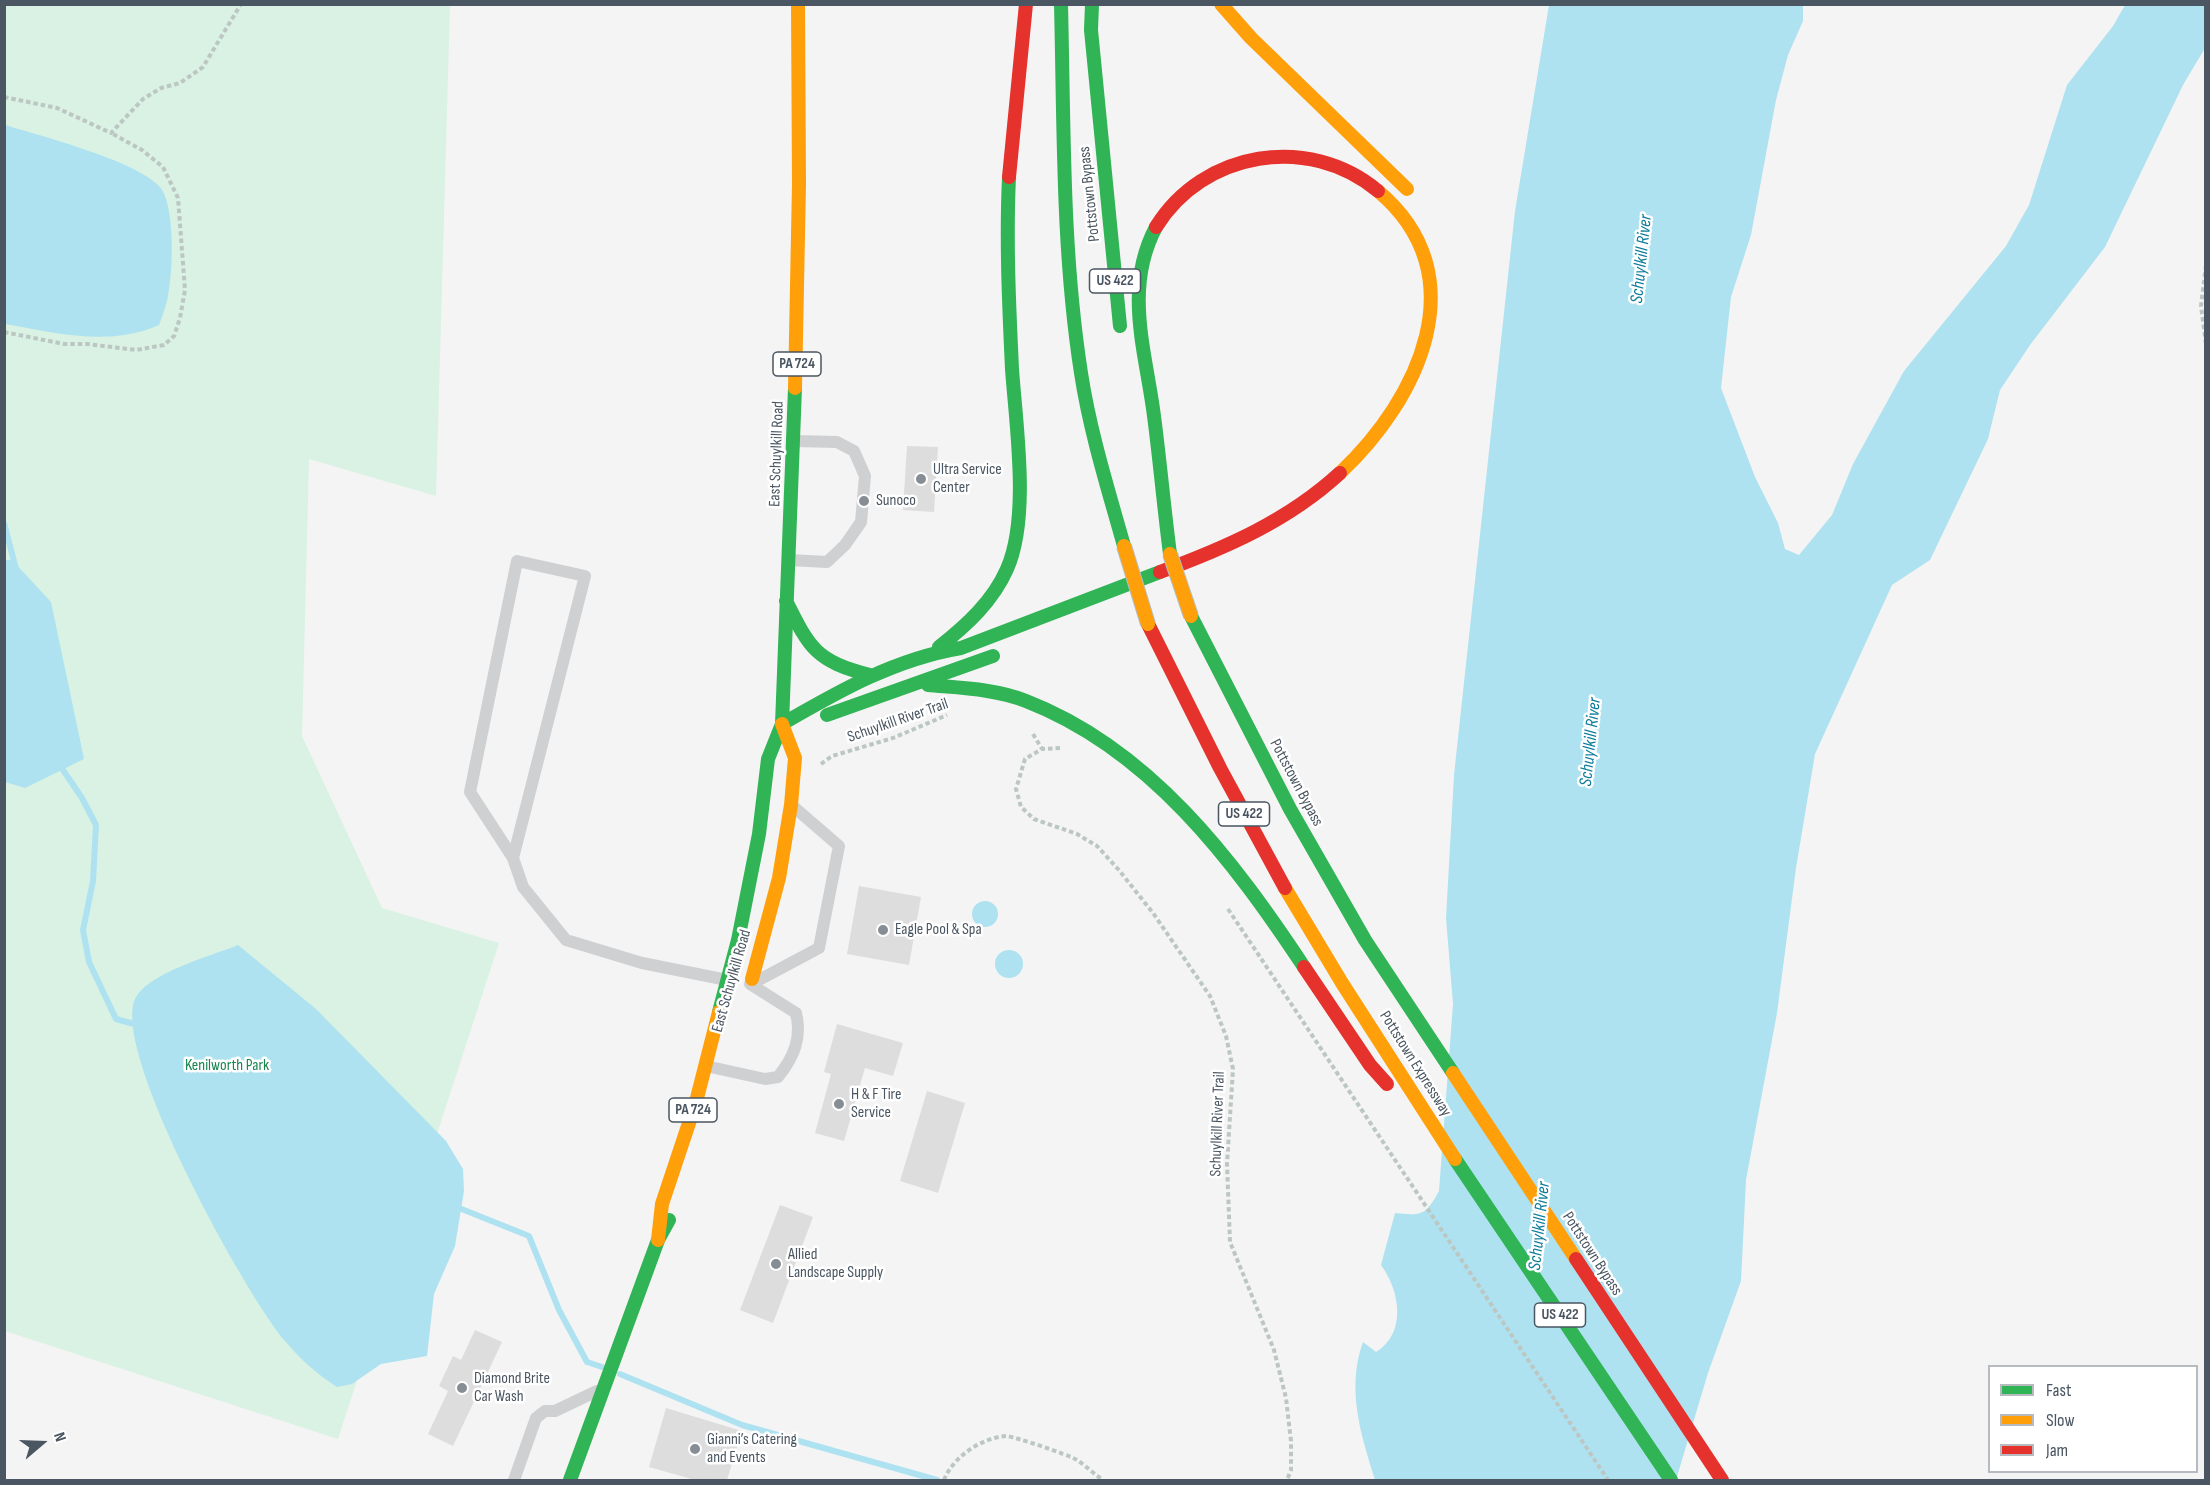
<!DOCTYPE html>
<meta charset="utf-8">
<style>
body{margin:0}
#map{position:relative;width:2210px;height:1485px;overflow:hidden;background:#f4f4f4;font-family:"Sofia Sans Condensed",sans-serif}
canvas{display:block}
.frame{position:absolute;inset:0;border:6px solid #4a5661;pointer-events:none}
.legend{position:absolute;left:1988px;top:1365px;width:210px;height:108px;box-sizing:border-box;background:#fff;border:2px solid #b7bbc0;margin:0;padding:8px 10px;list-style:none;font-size:18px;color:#4a5661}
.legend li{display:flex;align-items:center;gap:12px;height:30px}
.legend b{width:30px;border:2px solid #b7bbc0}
.north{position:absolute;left:12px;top:1413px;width:60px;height:60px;-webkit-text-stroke:4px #fff;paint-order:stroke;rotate:71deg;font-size:16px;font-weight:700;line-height:24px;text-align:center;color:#4a5661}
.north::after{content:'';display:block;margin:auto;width:21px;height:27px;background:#4a5661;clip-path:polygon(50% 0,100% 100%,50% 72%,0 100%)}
</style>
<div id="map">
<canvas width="2210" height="1485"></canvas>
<div class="frame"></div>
<ul class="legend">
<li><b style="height:8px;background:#30b455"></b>Fast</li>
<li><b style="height:8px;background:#ff9f0a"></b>Slow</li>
<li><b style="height:8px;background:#e5322d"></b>Jam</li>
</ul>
<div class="north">N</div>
</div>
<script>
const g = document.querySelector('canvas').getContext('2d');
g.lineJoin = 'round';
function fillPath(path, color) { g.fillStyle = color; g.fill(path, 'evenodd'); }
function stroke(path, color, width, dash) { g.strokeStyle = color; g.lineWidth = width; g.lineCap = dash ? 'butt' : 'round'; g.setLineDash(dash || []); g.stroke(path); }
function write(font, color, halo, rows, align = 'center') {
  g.font = font + ' "Sofia Sans Condensed",sans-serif'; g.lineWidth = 5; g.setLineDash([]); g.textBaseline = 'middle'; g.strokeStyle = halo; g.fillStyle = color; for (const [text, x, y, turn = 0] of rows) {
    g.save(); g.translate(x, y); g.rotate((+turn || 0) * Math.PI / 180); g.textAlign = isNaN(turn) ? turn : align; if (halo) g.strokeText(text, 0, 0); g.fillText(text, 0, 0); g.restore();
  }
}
const green = new Path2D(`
 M5,5H450L436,496L309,459L302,736L382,908L499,943L338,1439L5,1331Z`);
const water = new Path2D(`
 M1549,5H1803V21L1788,55L1776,100L1751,235L1731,297L1721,388L1755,477L1778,523L1785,549L1799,555L1832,515L1853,464L1904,371L2006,246L2029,205L2067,85L2113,26L2125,5H2205V48L2183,85L2105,247L2030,345L2000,390L1988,439L1930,560L1892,585L1815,754L1796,868L1777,1013L1746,1180L1741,1281L1708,1373L1676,1480H1375C1361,1435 1346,1389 1363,1342L1376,1352C1407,1333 1400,1291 1381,1265L1395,1213C1422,1216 1426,1215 1439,1191L1453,1004L1446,918L1454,775L1515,211Z
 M5,125C41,136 134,160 159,186C175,202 173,267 169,289C168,301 163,314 159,325C110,347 56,333 5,324Z
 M5,560H12L51,602L84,759L25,788L5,782Z
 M972 914a13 13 0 1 1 26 0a13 13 0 1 1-26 0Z
 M238,945L316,1009L446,1141L463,1169L464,1191L455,1246L434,1294L427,1356L381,1364L352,1384L337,1387C318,1375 301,1360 286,1342C247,1297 111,1053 135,999C147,973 211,956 238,945Z
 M995 964a14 14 0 1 1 28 0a14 14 0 1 1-28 0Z`);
const stream = new Path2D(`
 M4,523L16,569
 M59,764L82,798L96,825L93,881L83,930L89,962L116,1019L138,1025
 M454,1206L529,1236L559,1310L587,1362L602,1367
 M620,1374L742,1425L937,1480`);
const building = new Path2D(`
 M907,446L938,447L934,512L903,510Z
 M859,886L921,897L909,965L847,954Z
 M837,1024L903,1043L893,1076L865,1068L844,1141L815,1133L831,1074L824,1072Z
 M927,1091L965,1103L938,1193L900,1181Z
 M780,1205L813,1217L773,1323L740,1310Z
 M475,1330L502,1342L453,1446L428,1434L448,1391L439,1386L453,1356L461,1360Z
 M666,1408L742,1431L727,1480H695L649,1467Z`);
const path = new Path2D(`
 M4,97L57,108L111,133L143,99L161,88L180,83L203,67L241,4
 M2206,265L2201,306L2206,344
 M4,332L64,344H87L136,350L164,345L174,336L180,318L185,290L178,198L163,167L142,150L111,133
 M1033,734L1042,749
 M1060,748L1042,749L1025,759L1016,789L1021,807L1034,819L1077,834L1097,846L1118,869L1153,913L1210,996L1226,1036L1233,1069L1227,1164L1230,1242L1274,1350L1286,1398L1291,1441V1470L1287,1480
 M821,764L832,756L893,738L947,715
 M1228,909L1608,1480
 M944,1480C953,1457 981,1438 1006,1436C1013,1436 1069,1455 1077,1460C1086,1466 1094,1474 1103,1480`);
const lane = new Path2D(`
 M789,560L827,562L845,545L861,522L865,476L854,451L837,442L794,441
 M513,858L470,792L517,561L585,576L513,858L523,887L566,940L642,963L727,980
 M757,981L819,948L839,846L795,808
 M706,1066L765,1079L778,1077C794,1057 802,1038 796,1013L750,984
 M514,1480L536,1418L545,1411H555L597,1391`);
const fast = new Path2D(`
 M1061,4C1064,127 1062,251 1081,373C1090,432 1108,489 1124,546
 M1092,4L1091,30L1120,326
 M1156,227C1123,289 1146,352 1154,416C1160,462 1164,508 1170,554
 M786,601C810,649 816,661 870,675
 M1191,616L1290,809L1365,940L1453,1073
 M939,647C967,625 993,601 1007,569C1030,517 1016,426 1012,369C1009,305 1006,242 1009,177
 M928,685C961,688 996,689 1026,701C1150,749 1233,860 1304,967
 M827,715L993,656
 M782,724C839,691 895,659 961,648L1160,572
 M719,1012L738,940L759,834L768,759L782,724L795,388
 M1455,1159L1671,1480
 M570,1480L658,1240L669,1220`);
const slow = new Path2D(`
 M1221,4L1251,38L1407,189
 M795,388L799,184L798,4
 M1340,473C1419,399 1478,275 1378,191
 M1285,888L1342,983L1455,1159
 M752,979L779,878L791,805L795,758L782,724
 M1453,1073L1576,1259
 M658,1240L662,1204L696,1102L719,1012`);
const jam = new Path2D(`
 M1009,177L1026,4
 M1156,227C1203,151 1309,133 1378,191
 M1160,572C1225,548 1288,521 1340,473
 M1148,624L1220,768L1285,888
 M1304,967L1370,1065L1387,1084
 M1576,1259L1722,1480`);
const slowBridge = new Path2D(`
 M1124,546L1148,624
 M1170,554L1191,616`);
const markers = [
 [921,479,6,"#868d94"],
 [864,501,6,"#868d94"],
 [883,930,6,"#868d94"],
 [839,1104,6,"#868d94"],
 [776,1264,6,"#868d94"],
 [462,1388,6,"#868d94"],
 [695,1449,6,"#868d94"]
];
const shields = [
 [1115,281,51],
 [797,364,48],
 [1244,814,51],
 [693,1110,48],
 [1560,1315,51]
];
const shieldNames = [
 ["US 422",1115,281],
 ["PA 724",797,364],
 ["US 422",1244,814],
 ["PA 724",693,1110],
 ["US 422",1560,1315]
];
const streetNames = [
 ["Pottstown Bypass",1090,194,-96],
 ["East Schuylkill Road",777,454,-88],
 ["Schuylkill River Trail",898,721,-19],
 ["Pottstown Bypass",1296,783,62],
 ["East Schuylkill Road",732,981,-74],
 ["Pottstown Expressway",1415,1064,58],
 ["Schuylkill River Trail",1218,1124,-88],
 ["Pottstown Bypass",1592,1254,57]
];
const poiNames = [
 ["Ultra Service",933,470],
 ["Center",933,488],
 ["Sunoco",876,501],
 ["Eagle Pool & Spa",895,930],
 ["H & F Tire",851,1095],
 ["Service",851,1113],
 ["Allied",788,1255],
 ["Landscape Supply",788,1273],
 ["Diamond Brite",474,1379],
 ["Car Wash",474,1397],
 ["Gianni’s Catering",707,1440],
 ["and Events",707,1458]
];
const parkNames = [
 ["Kenilworth Park",227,1066]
];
const waterNames = [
 ["Schuylkill River",1642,259,-84],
 ["Schuylkill River",1591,742,-84],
 ["Schuylkill River",1540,1226,-84]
];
fillPath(green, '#d9f2e3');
fillPath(water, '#aee2f0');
stroke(stream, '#aee2f0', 6);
fillPath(building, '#ddddde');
stroke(path, '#bcc7c4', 4, [4.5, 3]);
stroke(lane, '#ced0d2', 12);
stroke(fast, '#30b455', 14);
stroke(slow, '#ff9f0a', 14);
stroke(jam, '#e5322d', 14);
stroke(slowBridge, '#b9bec3', 16, []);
stroke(slowBridge, '#ff9f0a', 14);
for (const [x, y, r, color] of markers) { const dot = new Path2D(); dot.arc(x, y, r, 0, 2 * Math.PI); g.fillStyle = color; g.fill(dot); stroke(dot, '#fff', 2); }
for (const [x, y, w] of shields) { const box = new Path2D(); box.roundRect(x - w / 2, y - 12, w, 24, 4.5); g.fillStyle = '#fff'; g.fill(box); stroke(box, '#4a5661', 1.5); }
write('bold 15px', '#4a5661', null, shieldNames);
write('16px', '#4a5661', '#fff', streetNames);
write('16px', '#4a5661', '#fff', poiNames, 'left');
write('16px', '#17864f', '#fff', parkNames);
write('italic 18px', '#0c7c9b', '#fff', waterNames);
</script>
